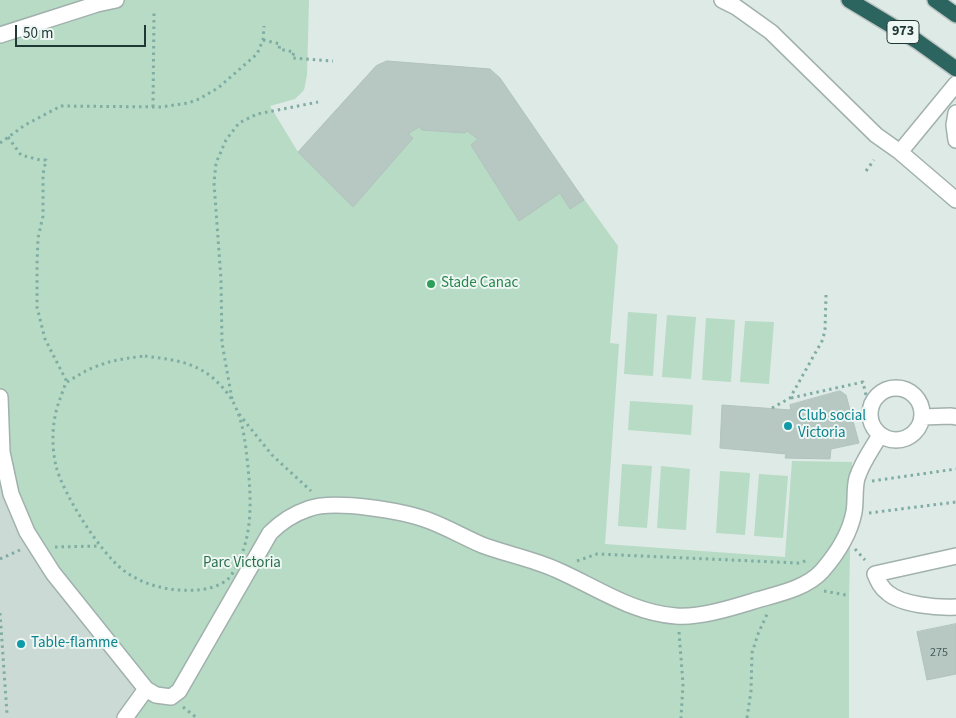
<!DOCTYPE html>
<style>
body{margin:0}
#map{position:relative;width:956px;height:718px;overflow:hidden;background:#deeae6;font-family:"Source Sans 3",sans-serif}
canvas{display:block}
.scale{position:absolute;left:15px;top:25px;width:131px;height:22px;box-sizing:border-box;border:2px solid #203935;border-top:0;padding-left:6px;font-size:15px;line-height:18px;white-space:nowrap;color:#203935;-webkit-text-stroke:4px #eef7f3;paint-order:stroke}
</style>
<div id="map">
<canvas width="956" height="718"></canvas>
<div class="scale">50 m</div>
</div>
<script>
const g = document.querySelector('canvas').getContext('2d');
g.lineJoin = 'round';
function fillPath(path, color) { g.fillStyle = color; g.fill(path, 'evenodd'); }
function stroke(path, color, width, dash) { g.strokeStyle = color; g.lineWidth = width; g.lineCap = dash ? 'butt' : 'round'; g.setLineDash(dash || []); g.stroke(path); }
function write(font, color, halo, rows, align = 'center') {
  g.font = font + ' "Source Sans 3",sans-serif'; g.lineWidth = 4; g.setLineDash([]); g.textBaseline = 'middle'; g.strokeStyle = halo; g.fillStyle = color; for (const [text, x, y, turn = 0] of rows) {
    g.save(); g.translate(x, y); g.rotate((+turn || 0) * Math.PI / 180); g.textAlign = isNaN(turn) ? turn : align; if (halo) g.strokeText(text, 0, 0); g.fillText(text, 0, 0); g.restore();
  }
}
const built = new Path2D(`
 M0,399L146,689L136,718H0Z`);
const green = new Path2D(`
 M0,0H309L307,75L304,90L295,99L270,106L298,152L376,66L387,61L490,69L618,246L610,343L619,344L605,544L785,557L792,461L852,462L849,598V718H136L146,689L27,532L2,452L0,397Z
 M628,312L657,314L653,376L624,374Z
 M667,315L696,317L691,379L662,377Z
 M706,318L735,320L731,382L702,380Z
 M745,321L774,322L769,384L740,382Z
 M630,401L693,405L691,435L628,430Z
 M622,464L652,466L647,528L618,526Z
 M661,466L690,469L686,530L657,528Z
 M720,471L750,473L745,535L716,533Z
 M759,474L788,476L783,538L754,536Z`);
const building = new Path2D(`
 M387,61L490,69L500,78L584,200L570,209L560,193L519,221L471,145L478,139L467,131L465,133L422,130L419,127L408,134L413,138L353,207L298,152L376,66Z
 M840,391L846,395L859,443L831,449L830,459L785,458L786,454L720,448L722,405L791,410L790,405Z
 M956,624V674L927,680L917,632Z`);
const path = new Path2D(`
 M263,40L280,44L279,49L294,52L292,58L333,61
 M153,107L154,12
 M8,137L21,155L40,160H46L43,174V216L38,238L37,264V307L45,339L67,382
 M0,143L25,125L61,106L161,107L188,103L199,99L218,88L257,54L263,40L264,26
 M866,171L874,160
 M145,356C165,359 185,360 203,371C213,376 226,390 232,400C242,417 245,439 247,458C251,494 254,532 237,565C235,569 232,575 229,578C221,586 208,589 198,590C172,592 144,586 123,570C100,552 63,494 56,466C51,445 52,419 60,399C62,394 64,386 67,382C70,380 74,378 77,376C100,362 119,359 145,356Z
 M791,398L863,382L870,413
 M232,399L222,343L221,279L214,183L216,163L226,140L239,123L257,114L318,102
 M772,408L790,398L822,341L825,331L826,295
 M239,414L272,455L311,491
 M872,481L956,469
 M869,513L956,502
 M55,547L100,546
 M855,549L865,560
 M0,559L20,550
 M577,561L597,554L798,563L809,560
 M824,591L846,595
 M0,613L7,714
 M679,632L683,684L681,718
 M183,707L197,718
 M747,718L751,691L752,653L758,634L768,612`);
const minor = new Path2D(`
 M722,0L736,7L771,32L876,135L900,152L956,200
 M0,35L97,4L116,0
 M956,113L954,125L956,140
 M900,152L956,84
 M870 414a26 26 0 1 1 52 0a26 26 0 1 1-52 0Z
 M0,397L2,452L11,494L27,532L53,573L146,689L156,695L171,697L179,691L270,533C281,522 293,514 308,509C334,499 404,511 430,521C448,528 464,537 482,545C506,554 533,559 557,570C596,587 632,613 676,616C700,618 734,607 757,600C778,594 807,588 822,571C836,555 850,533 854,512C856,501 854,489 857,478C862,462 872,449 880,435
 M922,417L951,416L956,417
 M956,556L875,574C878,581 881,588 888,593C902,605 938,608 956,607
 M125,718L146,689`);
const highway = new Path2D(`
 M849,0L917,41L956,69
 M935,0L956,15`);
const markers = [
 [431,284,5,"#2e9e5b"],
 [788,426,5,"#0f9aa8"],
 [21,644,5,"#0f9aa8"]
];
const numberNames = [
 ["275",939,653]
];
const shields = [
 [903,32,32]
];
const shieldNames = [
 ["973",903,32]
];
const leisureNames = [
 ["Stade Canac",441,284]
];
const cultureNames = [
 ["Club social",798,417],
 ["Victoria",798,434],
 ["Table-flamme",31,644]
];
const parkNames = [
 ["Parc Victoria",242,564]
];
fillPath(built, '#ccdad5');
fillPath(green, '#b7dbc4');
fillPath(building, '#b7c7c2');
stroke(building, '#b1c3bd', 1);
stroke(minor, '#a1b1ad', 18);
stroke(highway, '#bcc4c2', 18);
stroke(path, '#7fada3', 3, [2.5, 4]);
stroke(minor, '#fff', 15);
stroke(highway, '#2c655f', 15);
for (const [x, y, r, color] of markers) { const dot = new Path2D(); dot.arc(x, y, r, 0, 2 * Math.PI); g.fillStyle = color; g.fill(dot); stroke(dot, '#eef7f3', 2); }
write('12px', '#465c58', null, numberNames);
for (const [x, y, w] of shields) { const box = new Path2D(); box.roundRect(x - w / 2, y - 11.5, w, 23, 4); g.fillStyle = '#eef7f3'; g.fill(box); stroke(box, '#203935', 1); }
write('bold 14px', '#203935', null, shieldNames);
write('15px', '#27864d', '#eef7f3', leisureNames, 'left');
write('15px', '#0d838f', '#eef7f3', cultureNames, 'left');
write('15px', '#2a704c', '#eef7f3', parkNames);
</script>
